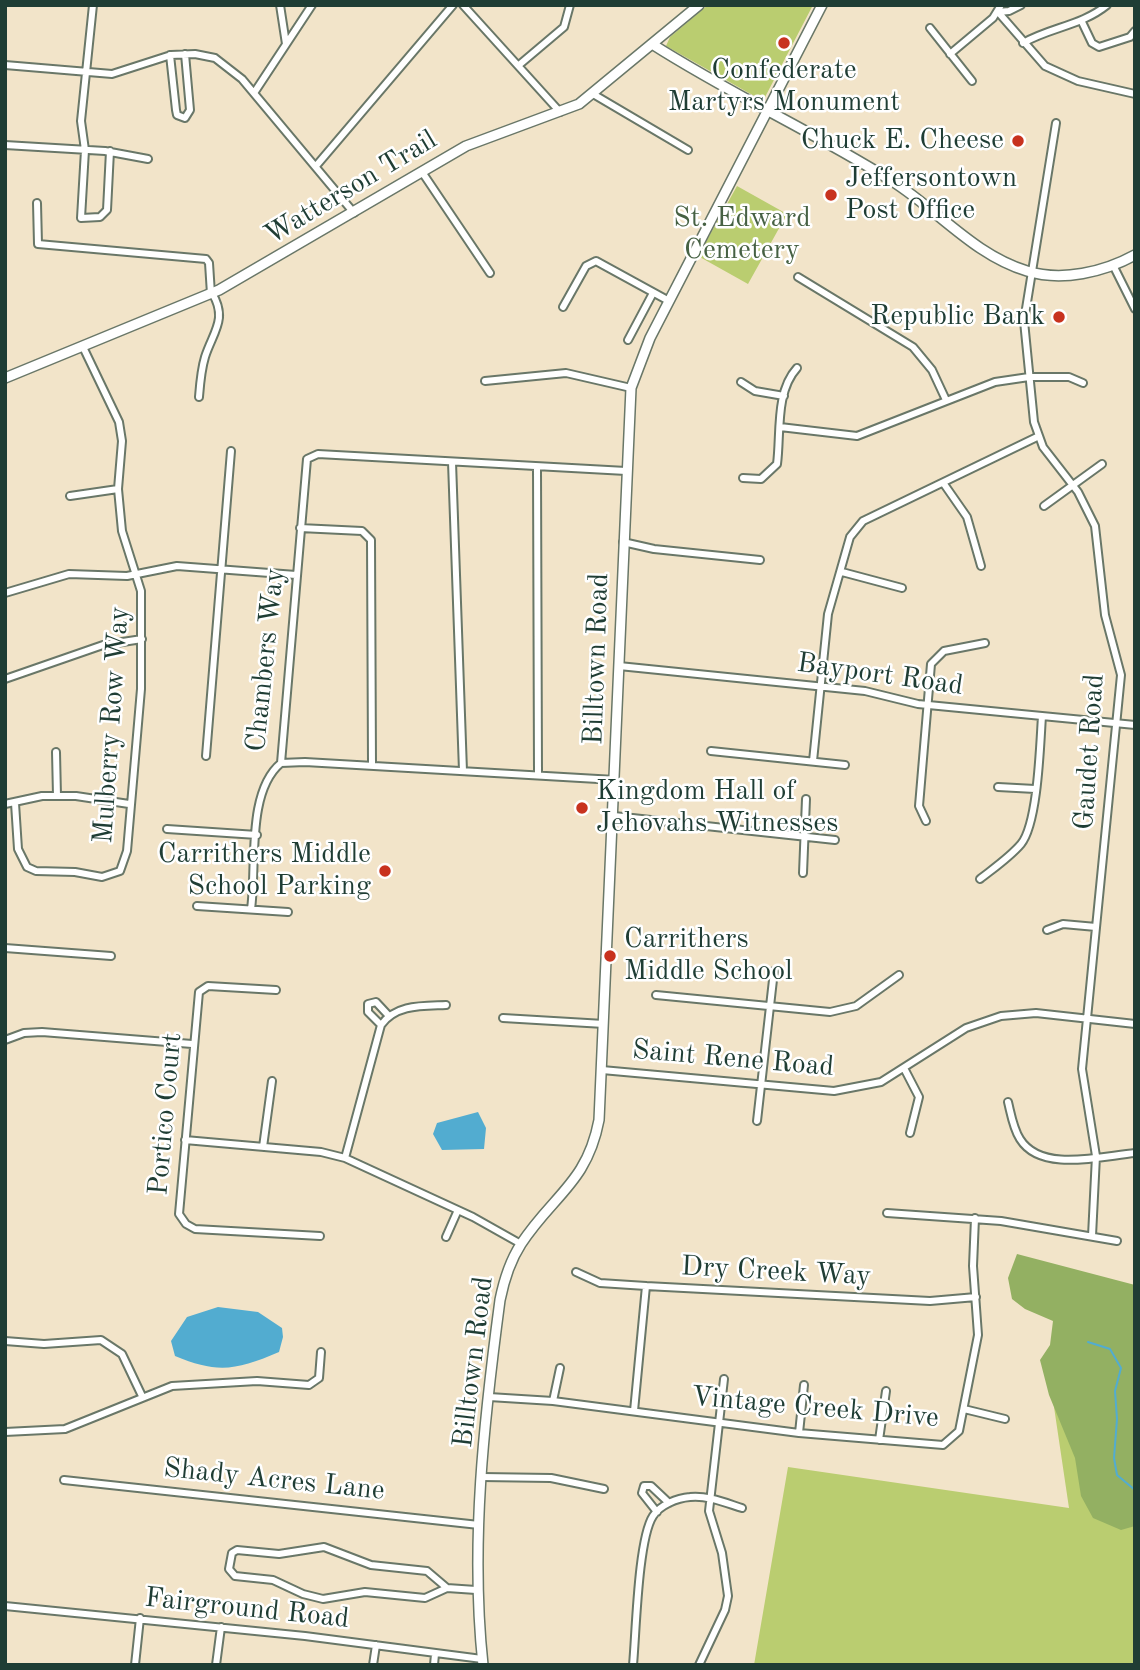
<!DOCTYPE html>
<style>
body{margin:0}
#map{position:relative;width:1140px;height:1670px;overflow:hidden;background:#f2e4c9;font-family:"Old Standard TT",serif}
canvas{display:block}
.frame{position:absolute;inset:0;border:7px solid #1f3d34;pointer-events:none}
</style>
<div id="map">
<canvas width="1140" height="1670"></canvas>
<div class="frame"></div>
</div>
<script>
const g = document.querySelector('canvas').getContext('2d');
g.lineJoin = 'round';
function fillPath(path, color) { g.fillStyle = color; g.fill(path, 'evenodd'); }
function stroke(path, color, width, dash) { g.strokeStyle = color; g.lineWidth = width; g.lineCap = dash ? 'butt' : 'round'; g.setLineDash(dash || []); g.stroke(path); }
function write(font, color, halo, rows, align = 'center') {
  g.font = font + ' "Old Standard TT",serif'; g.lineWidth = 5; g.setLineDash([]); g.textBaseline = 'middle'; g.strokeStyle = halo; g.fillStyle = color; for (const [text, x, y, turn = 0] of rows) {
    g.save(); g.translate(x, y); g.rotate((+turn || 0) * Math.PI / 180); g.textAlign = isNaN(turn) ? turn : align; if (halo) g.strokeText(text, 0, 0); g.fillText(text, 0, 0); g.restore();
  }
}
const green = new Path2D(`
 M708,5H813L763,101L666,46L670,37Z
 M737,186L787,214L748,284L698,256Z
 M1135,1312V1665H754L788,1467L1069,1508L1046,1353Z`);
const forest = new Path2D(`
 M1017,1254L1135,1285V1526L1121,1530L1093,1518L1081,1496L1075,1458L1049,1395L1040,1360L1050,1345L1053,1321L1025,1309L1012,1299L1008,1278Z`);
const water = new Path2D(`
 M478,1112L486,1128L484,1149L442,1150L433,1134L437,1123Z
 M218,1307L258,1312L282,1328L283,1337L279,1352C237,1370 218,1374 175,1356L171,1341L187,1317Z`);
const stream = new Path2D(`
 M1088,1342L1110,1349L1121,1368L1115,1391L1117,1419L1114,1458L1117,1475L1135,1490`);
const minor = new Path2D(`
 M93,5L81,121L85,150L81,218L100,217L107,210L110,151
 M280,5L286,44
 M463,5L560,112
 M998,12L1045,66L1078,81L1135,94
 M998,12L1009,11L1021,5
 M1082,22L1092,43L1099,47L1130,37L1135,31
 M930,28L972,81
 M1023,43C1051,27 1081,26 1107,5
 M950,54L993,18L1001,5
 M170,55L176,110L177,115L185,118L190,110L185,54
 M5,65L112,74L171,55L195,54L215,58L242,79L354,213
 M519,65L564,27L570,5
 M254,93L312,5
 M593,94L688,150
 M1056,123L1024,321L1034,422L1043,447L1078,492L1095,526L1105,615L1121,675L1082,1069L1096,1156L1092,1236
 M5,145L105,151L148,159
 M316,166L453,5
 M422,172L490,273
 M37,203L38,244L206,259L209,263L211,294
 M1113,265L1135,309
 M798,277L913,347L932,370L946,400
 M563,307L586,266L596,261L669,301
 M628,340L653,293
 M485,381L566,373L631,388
 M741,382L755,391L784,396
 M199,397C200,384 201,370 205,357C213,332 228,319 212,293
 M780,427L857,436L995,382L1029,377H1069L1083,383
 M452,462L463,771
 M537,467L538,775
 M743,478L761,479L777,464C781,434 775,392 797,368
 M944,484L967,517L981,566
 M70,496L118,489
 M1044,506L1102,464
 M300,528L362,531L371,540L372,765
 M623,542L654,549L760,560
 M842,572L902,588
 M5,593L69,574L127,576L177,566L296,575
 M619,666L865,691L918,704L1135,725
 M5,679L103,645L142,639
 M711,751L845,765
 M56,752L57,796
 M206,756L231,451
 M813,761L828,614L850,537L863,521L1037,437
 M281,763L305,762L615,780
 M998,787L1035,789
 M15,803L18,849L27,867L36,871L75,872L102,877L120,871L127,851L141,689V591L122,531L118,489L122,441L119,422L83,347
 M5,804L42,796H76L129,804
 M614,816L835,840
 M926,821L919,806L931,664L944,651L985,643
 M167,829L257,835
 M803,873L806,799
 M980,879C994,868 1010,857 1021,844C1038,823 1040,745 1042,716
 M197,906L288,912
 M251,909C257,867 246,792 281,763L307,459L318,454L626,471
 M1047,930L1063,924L1096,927
 M5,948L111,956
 M276,990L208,986L199,992L179,1214L186,1224L195,1229L320,1236
 M656,995L830,1012L856,1006L899,975
 M503,1018L604,1024
 M381,1025L368,1012V1004L376,1002L389,1016
 M5,1040L24,1033L42,1032L192,1044
 M602,1070L834,1091L881,1082L966,1028L1001,1016L1036,1013L1135,1024
 M905,1070L919,1097L910,1133
 M1008,1102C1011,1114 1013,1128 1020,1139C1041,1173 1101,1156 1135,1153
 M757,1121L774,971
 M185,1140L321,1152L345,1158L473,1217L521,1244
 M263,1147L272,1081
 M345,1158L381,1025C396,1004 423,1006 446,1005
 M887,1213L1001,1221L1117,1241
 M446,1237L458,1210
 M576,1272L600,1283L646,1286L930,1301L976,1297
 M5,1341L44,1344L101,1340L122,1354L142,1396
 M489,1397L553,1401L799,1433L943,1445L959,1431L978,1335L973,1266L975,1218
 M553,1401L560,1368
 M964,1409L1005,1419
 M634,1411L646,1286
 M5,1432L65,1429L172,1386L257,1381L309,1385L319,1378L321,1352
 M799,1433L804,1385
 M879,1440L886,1391
 M482,1477L551,1478L604,1489
 M64,1480L479,1525
 M657,1512L642,1493L644,1486H651L669,1503
 M447,1588L425,1598L365,1592L323,1599L303,1594L273,1580L235,1576L229,1569L232,1553L237,1550L279,1554L324,1547L371,1565L427,1571L447,1588L476,1590
 M5,1606L305,1636L482,1659
 M135,1665L140,1618
 M216,1665L221,1627
 M373,1665L376,1645
 M434,1665L435,1654
 M633,1665C636,1633 638,1539 653,1516C660,1505 677,1498 690,1497C707,1495 726,1503 742,1508
 M699,1665L725,1610L728,1596L722,1553L709,1511L724,1379`);
const secondary = new Path2D(`
 M652,44C730,94 814,132 892,181C938,210 974,255 1027,271C1062,282 1104,272 1135,255
 M5,378L219,290L466,146L579,104L699,5
 M483,1665C470,1544 484,1420 500,1300C504,1280 510,1261 521,1244C553,1195 587,1183 599,1120L631,388L650,338L822,5`);
const markers = [
 [784,43,7,"#c8321e"],
 [1018,141,7,"#c8321e"],
 [831,195,7,"#c8321e"],
 [1059,317,7,"#c8321e"],
 [582,808,7,"#c8321e"],
 [385,871,7,"#c8321e"],
 [610,956,7,"#c8321e"]
];
const poiNames = [
 ["Confederate",784,71,"center"],
 ["Martyrs Monument",784,103,"center"],
 ["Chuck E. Cheese",1004,141],
 ["Jeffersontown",845,179,"left"],
 ["Post Office",845,211,"left"],
 ["Republic Bank",1045,317],
 ["Kingdom Hall of",596,792,"left"],
 ["Jehovahs Witnesses",596,824,"left"],
 ["Carrithers Middle",371,855],
 ["School Parking",371,887],
 ["Carrithers",624,940,"left"],
 ["Middle School",624,972,"left"]
];
const streetNames = [
 ["Watterson Trail",351,188,-31],
 ["Billtown Road",597,659,-88],
 ["Chambers Way",266,660,-84],
 ["Bayport Road",880,675,8],
 ["Mulberry Row Way",112,725,-86],
 ["Gaudet Road",1090,752,-86],
 ["Saint Rene Road",733,1059,5],
 ["Portico Court",166,1114,-85],
 ["Dry Creek Way",776,1272,3],
 ["Billtown Road",474,1362,-83],
 ["Vintage Creek Drive",815,1408,5],
 ["Shady Acres Lane",274,1480,6],
 ["Fairground Road",247,1609,6]
];
const parkNames = [
 ["St. Edward",742,219],
 ["Cemetery",742,251]
];
fillPath(green, '#bacd70');
fillPath(forest, '#93b062');
fillPath(water, '#52acd0');
stroke(stream, '#52acd0', 2);
stroke(minor, '#697768', 10);
stroke(secondary, '#697768', 12);
stroke(minor, '#fff', 6);
stroke(secondary, '#fff', 9);
for (const [x, y, r, color] of markers) { const dot = new Path2D(); dot.arc(x, y, r, 0, 2 * Math.PI); g.fillStyle = color; g.fill(dot); stroke(dot, '#fff', 2.5); }
write('28px', '#1f3d34', '#fff', poiNames, 'right');
write('28px', '#1f3d34', '#fff', streetNames);
write('28px', '#466143', '#fff', parkNames);
</script>
